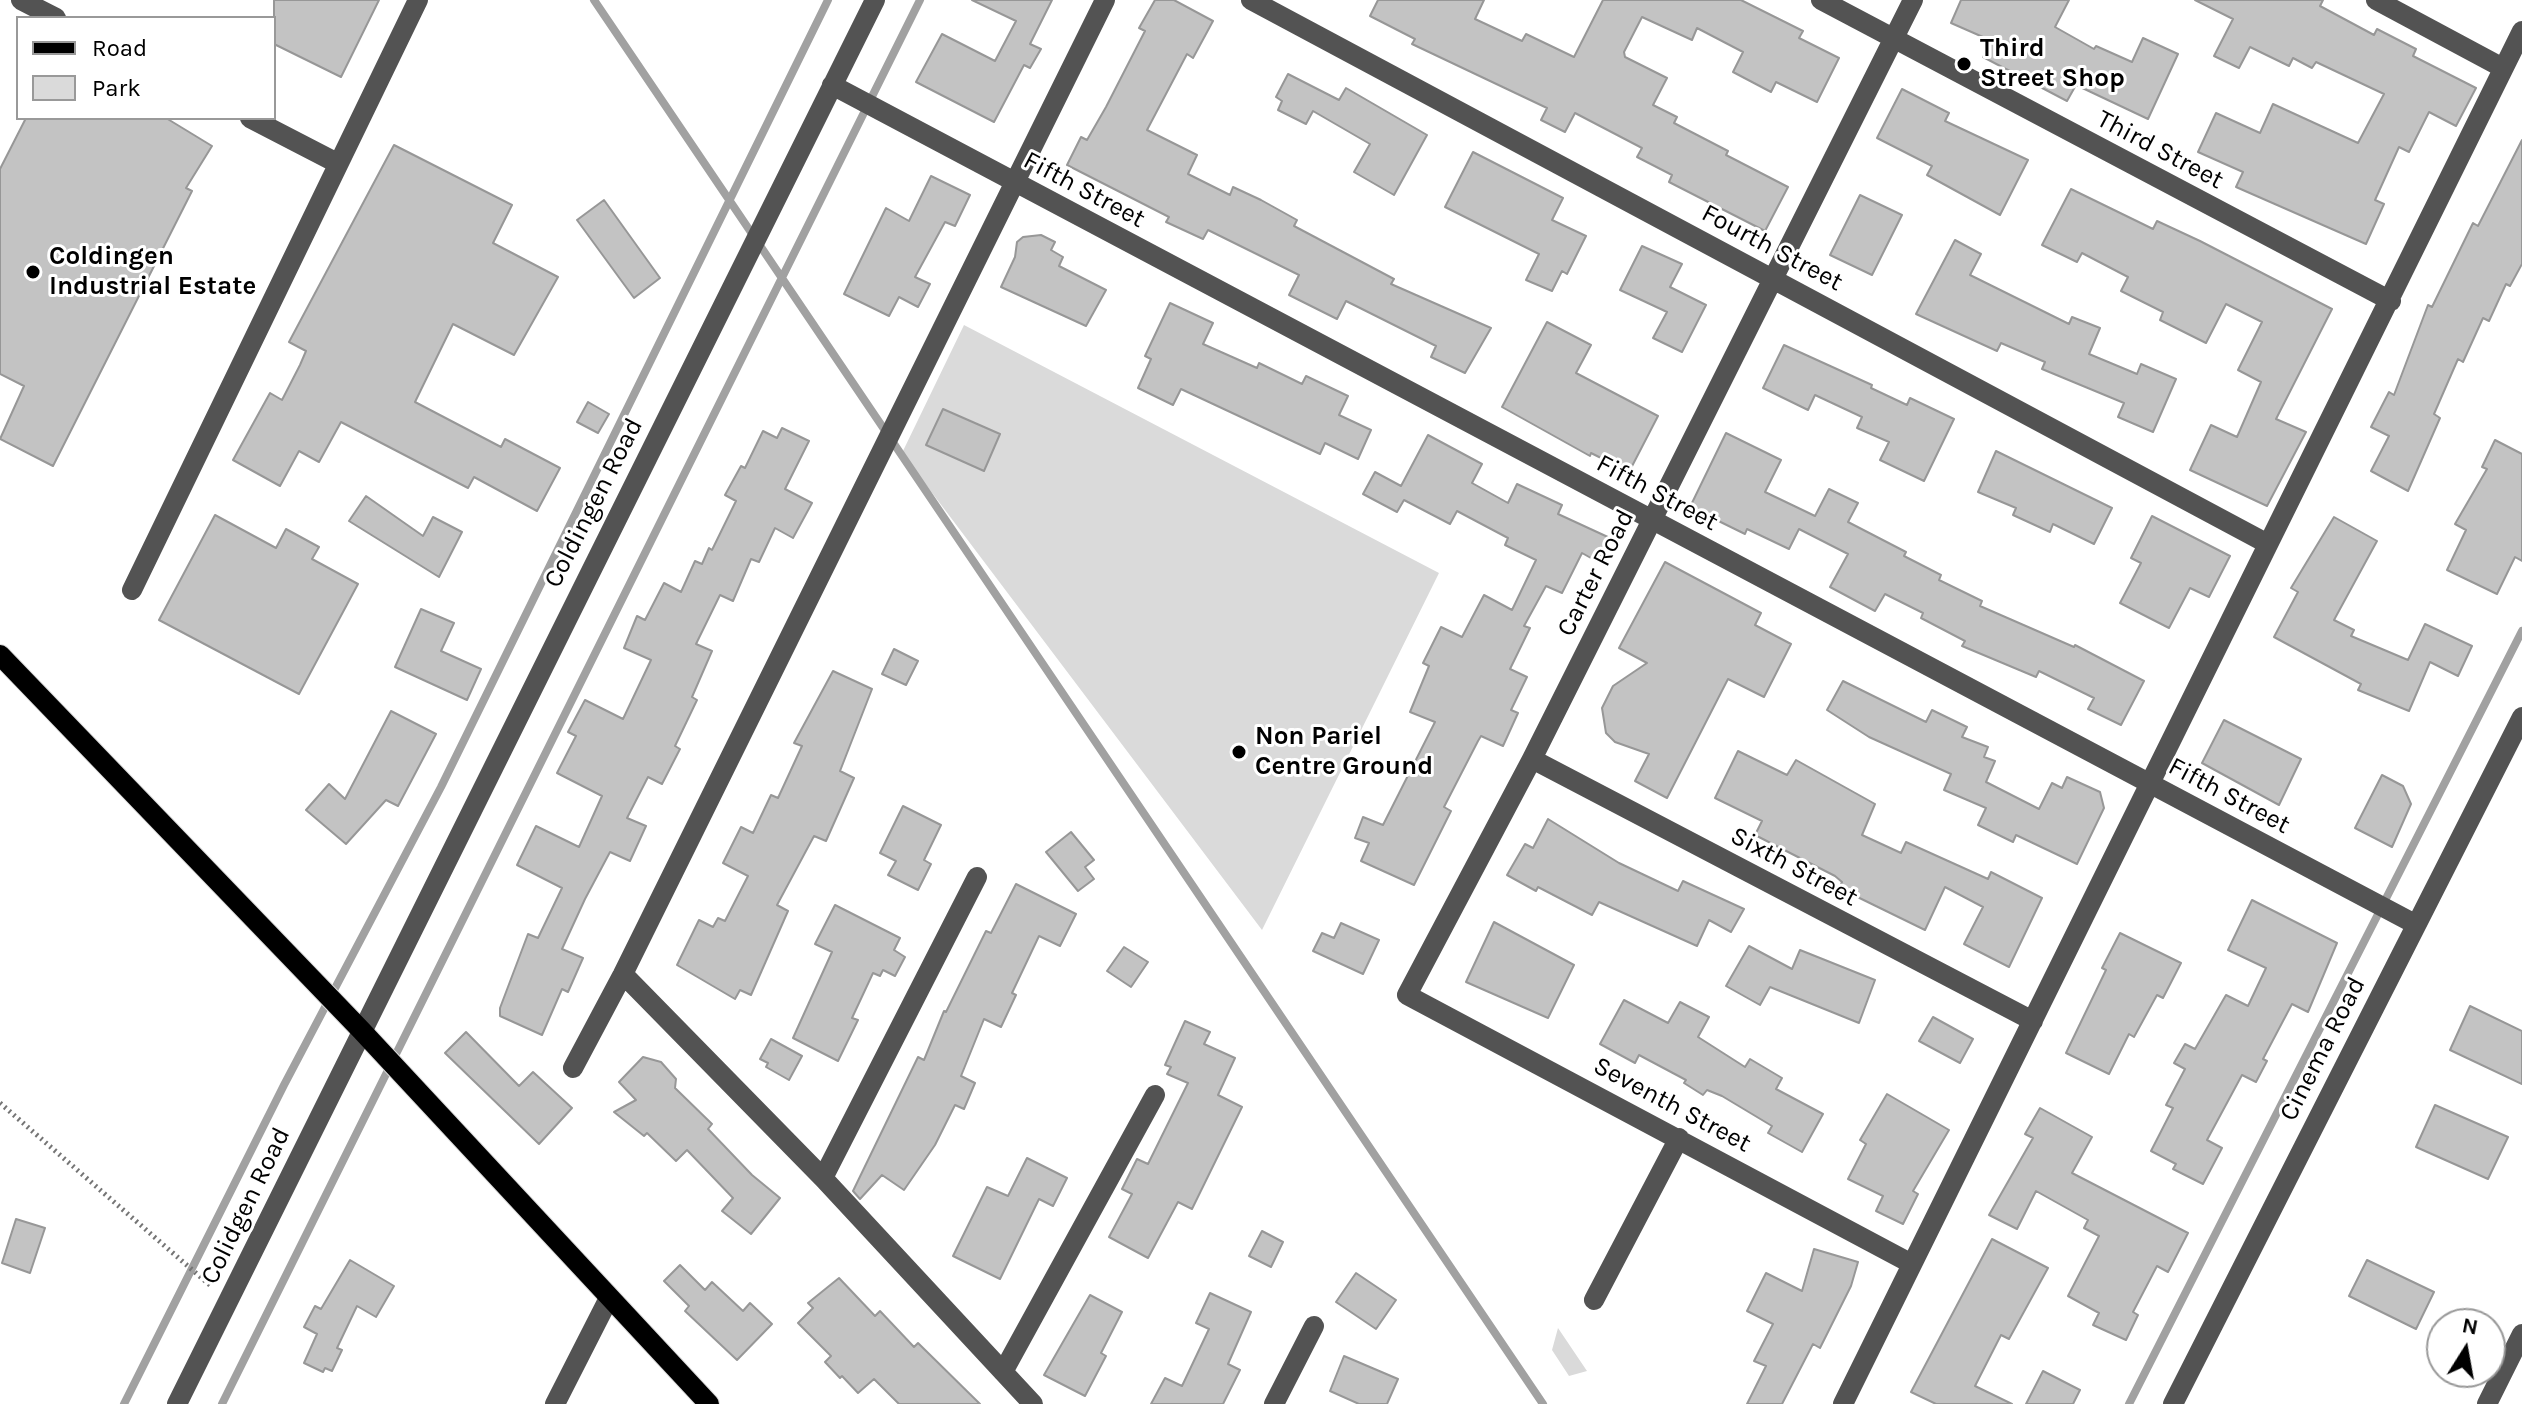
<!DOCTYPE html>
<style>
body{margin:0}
#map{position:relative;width:2522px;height:1404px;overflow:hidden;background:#fff;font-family:Karla,sans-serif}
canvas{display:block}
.legend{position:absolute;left:16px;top:16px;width:260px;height:104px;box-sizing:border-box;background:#fff;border:2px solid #999;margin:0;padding:10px 14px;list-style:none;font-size:24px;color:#000}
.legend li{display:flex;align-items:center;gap:16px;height:40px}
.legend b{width:40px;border:2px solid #999}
.north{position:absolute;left:2426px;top:1308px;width:80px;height:80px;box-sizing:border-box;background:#fff;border:2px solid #999;border-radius:50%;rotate:11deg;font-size:22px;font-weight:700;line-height:32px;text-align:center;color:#000}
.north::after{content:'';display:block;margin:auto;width:28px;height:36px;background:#000;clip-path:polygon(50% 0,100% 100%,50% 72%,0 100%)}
</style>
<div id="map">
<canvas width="2522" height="1404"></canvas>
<ul class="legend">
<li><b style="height:10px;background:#000"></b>Road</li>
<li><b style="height:22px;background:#dadada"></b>Park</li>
</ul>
<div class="north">N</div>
</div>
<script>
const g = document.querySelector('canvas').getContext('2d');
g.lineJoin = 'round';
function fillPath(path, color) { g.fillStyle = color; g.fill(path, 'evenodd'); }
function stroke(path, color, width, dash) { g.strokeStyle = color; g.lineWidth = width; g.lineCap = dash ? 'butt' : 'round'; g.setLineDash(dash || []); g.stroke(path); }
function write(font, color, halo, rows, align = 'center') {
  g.font = font + ' Karla,sans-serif'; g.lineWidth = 6; g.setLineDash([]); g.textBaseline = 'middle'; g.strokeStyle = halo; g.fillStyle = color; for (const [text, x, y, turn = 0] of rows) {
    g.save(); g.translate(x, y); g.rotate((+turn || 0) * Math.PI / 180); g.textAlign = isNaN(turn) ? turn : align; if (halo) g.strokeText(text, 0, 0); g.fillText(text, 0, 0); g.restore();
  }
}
const green = new Path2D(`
 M964,325L1439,573L1262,930L902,453Z
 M1558,1328L1587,1371L1569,1376L1552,1350Z`);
const stream = new Path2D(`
 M594,0L1543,1404
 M124,1404L284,1085L441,787L828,0
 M222,1404L920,0
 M2129,1404L2522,631`);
const building = new Path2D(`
 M274,0H379L341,77L274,44Z
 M972,0H1052L1030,44L1041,49L1030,68L1024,65L994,122L916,82L942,34L995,61L1016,21Z
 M1155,0H1174L1213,21L1193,58L1187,54L1147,130L1197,155L1188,174L1230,195L1233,187L1261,200L1297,220L1294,226L1394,279L1391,284L1491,328L1465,373L1431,357L1436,346L1346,301L1337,319L1289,295L1299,275L1208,230L1203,239L1166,222L1169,217L1067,165L1081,137L1087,140L1106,107L1145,31L1139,28Z
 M1378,0H1484L1475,19L1522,41L1526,34L1574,57L1603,0H1741L1803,31L1799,38L1839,58L1817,102L1776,82L1771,92L1733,72L1743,52L1697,28L1692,40L1642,17L1624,52L1625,57L1667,78L1653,105L1677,117L1674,123L1728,151L1726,155L1788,187L1765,231L1669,182L1672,175L1637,157L1642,148L1575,113L1565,132L1541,120L1547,108L1412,44L1415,39L1370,16Z
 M1961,0H2069L2055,27L2094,49L2096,46L2132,62L2143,38L2178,54L2148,119L2076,85L2067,101L1983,57L1992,41L1951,23Z
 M2195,0H2323L2320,6L2374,35L2377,29L2416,49L2413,56L2476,88L2456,126L2429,112L2409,152L2399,147L2375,200L2384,204L2366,244L2236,187L2243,172L2198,152L2216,113L2260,133L2273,104L2358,143L2384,94L2316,62L2312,68L2293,58L2289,66L2250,47L2239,68L2214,56L2233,19Z
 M1288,74L1339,100L1346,88L1427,135L1394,195L1354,172L1370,144L1313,111L1306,124L1278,110L1282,101L1276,97Z
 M1902,89L1949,113L1945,121L2028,160L2000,215L1927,175L1932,166L1877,138Z
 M26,118H166L212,146L186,188L192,191L53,466L0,439L24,386L0,374V169Z
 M2522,140V264L2510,286L2506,284L2489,321L2483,318L2463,362L2458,359L2434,414L2440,418L2408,491L2371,471L2389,436L2371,427L2389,392L2394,395L2428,305L2432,307L2473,223L2478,226Z
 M394,145L512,205L493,243L558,277L514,355L453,324L415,402L501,447L505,439L560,468L537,511L474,477L468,488L341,422L319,462L299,451L280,486L233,460L270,393L282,400L300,365L306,351L289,342Z
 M1473,152L1563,198L1552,220L1586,236L1567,274L1562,271L1552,291L1526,280L1539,254L1445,207Z
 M931,176L970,195L955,226L945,222L915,277L930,284L918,307L899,297L889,316L844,294L886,208L909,221Z
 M2071,189L2153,229L2157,221L2200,241L2332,309L2276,419L2306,432L2267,506L2190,470L2211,425L2237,437L2261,382L2238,370L2262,322L2226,304L2206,343L2160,320L2163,312L2121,291L2128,277L2082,253L2077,262L2042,245Z
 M1860,195L1902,215L1872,275L1830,255Z
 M604,200L660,278L634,298L577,220Z
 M1041,235L1055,242L1051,250L1063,257L1059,266L1106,290L1086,326L1001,287L1015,257L1017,242L1023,237Z
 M1955,240L1981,254L1970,275L2069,324L2072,317L2100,328L2089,354L2137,374L2141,364L2176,379L2153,432L2118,417L2124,403L2042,369L2045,362L2001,343L1997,351L1916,314Z
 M1642,246L1682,264L1670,287L1706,305L1682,352L1653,338L1667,312L1620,290Z
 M1170,303L1213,323L1203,344L1257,368L1259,363L1302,384L1306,376L1348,396L1339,415L1371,430L1358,459L1325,443L1320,454L1181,389L1173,405L1138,388L1151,359L1145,356Z
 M1547,322L1591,345L1576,373L1658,416L1629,472L1591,453L1590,456L1502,407Z
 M1784,345L1872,385L1871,388L1907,405L1910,398L1954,419L1924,481L1880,460L1889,442L1857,428L1862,417L1815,395L1808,410L1763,388Z
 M588,402L609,414L598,433L577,422Z
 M943,409L1000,434L984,471L926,445Z
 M782,428L809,441L785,489L812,503L793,538L775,528L759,562L751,559L733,601L720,595L696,644L712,651L692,697L697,700L675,746L680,749L662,784L648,777L627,818L646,826L630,861L610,852L585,899L562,949L583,958L568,992L562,989L542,1035L500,1016V1008L528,934L538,938L562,888L517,865L536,826L579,847L602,796L557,773L576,736L568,732L585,700L623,719L651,660L624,648L637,616L645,620L664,583L681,592L695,561L702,564L709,548L712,550L736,501L725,495L741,466L745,468L763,431L777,438Z
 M1726,433L1781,460L1765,492L1815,516L1829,489L1858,503L1848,522L1906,552L1904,556L1941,575L1939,580L1982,601L1980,606L2074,647L2075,645L2144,681L2121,725L2088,709L2094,698L2039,671L2036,677L1962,646L1965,641L1921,618L1923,613L1885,594L1875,611L1830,587L1848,554L1799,529L1789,549L1747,529L1745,534L1690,507Z
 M1428,435L1482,464L1472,483L1508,503L1517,484L1562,505L1558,514L1610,538L1598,562L1582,553L1562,593L1546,586L1524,626L1530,628L1510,669L1527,677L1511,710L1518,713L1503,746L1481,736L1478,741L1444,807L1451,811L1414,885L1361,861L1369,843L1355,838L1363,817L1383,825L1435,722L1410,712L1429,666L1423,663L1441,627L1462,637L1484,595L1512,610L1536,560L1505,545L1508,538L1457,511L1450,524L1404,500L1397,512L1363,494L1375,472L1401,486Z
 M2495,440L2522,454V561L2515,557L2497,594L2447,570L2466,530L2455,524L2487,469L2482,467Z
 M1996,451L2112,508L2094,544L2053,524L2050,532L2013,515L2016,508L1978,492Z
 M366,496L423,536L433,517L462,532L439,577L349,521Z
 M215,515L276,548L286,529L319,547L312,559L358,584L299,694L159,620Z
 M2152,516L2230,556L2209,597L2190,588L2169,628L2120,603L2141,563L2131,558Z
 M2334,517L2377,541L2334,620L2354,630L2351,636L2408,660L2425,624L2472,646L2458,676L2430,662L2409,711L2358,690L2361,684L2274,637L2298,592L2291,588Z
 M1665,562L1761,613L1755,625L1791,644L1764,697L1728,679L1667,798L1635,781L1649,754L1615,742L1606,733L1602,708L1613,686L1647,663L1619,648Z
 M421,609L454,623L441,651L481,669L467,700L395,667Z
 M894,649L918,661L906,685L882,674Z
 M833,671L872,689L840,771L854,778L826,841L814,836L777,905L788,911L751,995L740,990L735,999L677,965L699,920L713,927L718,918L725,921L748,876L723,863L741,827L753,833L771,795L778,798L802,746L794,743Z
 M1843,681L1926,722L1932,710L1967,727L1962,737L1988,747L1984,757L1995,761L1986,782L2039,809L2052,783L2062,788L2067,777L2100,792L2104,808L2077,864L2016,835L2013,842L1978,825L1986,808L1944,790L1951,774L1869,737L1827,710Z
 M391,711L436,734L398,806L386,800L346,844L306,810L329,784L345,799Z
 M2224,720L2301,759L2279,805L2202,763Z
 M1738,751L1787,775L1796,760L1875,804L1862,835L1901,853L1906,842L1988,879L1991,872L2042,898L2009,967L1964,944L1983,907L1945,887L1925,930L1839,888L1842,882L1835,876L1755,835L1762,821L1715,798Z
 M2382,775L2403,786L2411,804L2392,847L2355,828Z
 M903,806L941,825L924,860L931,864L918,890L888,875L896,861L880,853Z
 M1548,819L1619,863L1678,891L1683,881L1744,909L1731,932L1709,920L1697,946L1599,902L1592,915L1538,887L1536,891L1507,875L1525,844L1533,848Z
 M1071,832L1094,860L1085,867L1094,879L1078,891L1046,852Z
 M1016,884L1076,914L1060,946L1039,936L1012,993L1016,995L1001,1027L984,1019L961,1076L975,1083L964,1109L955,1105L935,1145L904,1190L882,1175L860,1199L853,1191L918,1057L924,1060L944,1011L946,1012L986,931L991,933Z
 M2252,900L2337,943L2308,1012L2292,1004L2263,1059L2267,1061L2256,1082L2242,1075L2207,1140L2222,1148L2203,1184L2173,1169L2176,1164L2151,1151L2173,1108L2166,1105L2185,1069L2174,1063L2185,1044L2195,1049L2226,995L2248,1006L2266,968L2228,950Z
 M835,905L900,938L894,950L905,957L895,976L883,970L880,976L873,973L852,1018L858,1020L838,1061L793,1038L832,952L815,944Z
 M1494,922L1574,965L1548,1018L1466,982Z
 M1341,923L1379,940L1363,974L1313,951L1322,933L1334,938Z
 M2120,933L2181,963L2163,998L2157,995L2134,1037L2129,1034L2109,1074L2066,1053L2106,970L2102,968Z
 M1749,946L1792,969L1800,950L1875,980L1859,1023L1770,987L1760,1005L1726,986Z
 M1124,947L1148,962L1131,987L1107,971Z
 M1624,1000L1668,1023L1680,1002L1709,1017L1698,1037L1745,1067L1750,1059L1782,1078L1776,1089L1823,1114L1802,1152L1768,1133L1772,1126L1722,1096L1707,1090L1703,1095L1684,1083L1686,1080L1639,1055L1635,1063L1600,1044Z
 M2470,1006L2522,1031V1084L2450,1050Z
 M1933,1017L1973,1039L1960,1063L1919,1041Z
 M1185,1021L1210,1032L1204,1044L1235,1058L1218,1095L1242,1107L1192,1209L1178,1202L1148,1258L1109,1237L1132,1194L1122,1189L1137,1159L1148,1164L1188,1083L1167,1074L1171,1067L1165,1065Z
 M466,1032L519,1086L533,1072L572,1108L539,1144L445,1053Z
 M771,1039L802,1056L789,1080L766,1067L768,1063L760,1059Z
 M643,1057L661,1062L676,1079L675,1088L712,1124L708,1129L752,1175L780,1198L751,1234L722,1211L733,1198L687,1150L676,1161L647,1133L644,1136L614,1112L636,1100L619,1082Z
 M1887,1094L1949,1130L1913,1191L1918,1194L1903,1224L1876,1211L1883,1196L1848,1179L1866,1144L1860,1140Z
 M2435,1105L2508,1137L2488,1179L2416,1147Z
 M2040,1108L2092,1137L2072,1173L2188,1233L2168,1272L2157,1266L2133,1312L2138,1315L2126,1340L2093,1325L2099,1313L2068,1296L2099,1236L2084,1228L2088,1220L2036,1191L2017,1229L1989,1215L2033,1138L2025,1134Z
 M1027,1158L1067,1178L1053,1206L1039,1199L1000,1279L953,1256L987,1187L1008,1196Z
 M16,1219L45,1228L30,1273L2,1263Z
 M1262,1231L1283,1242L1271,1267L1249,1256Z
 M1992,1239L2048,1268L2009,1339L2001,1335L1975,1386L2012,1404H1936L1911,1392Z
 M1814,1249L1858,1262L1851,1286L1820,1348L1813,1344L1782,1404H1747L1766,1366L1754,1361L1773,1324L1747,1311L1766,1273L1802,1291Z
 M350,1260L394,1286L376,1317L357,1306L337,1348L342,1350L332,1371L325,1368L323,1372L304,1363L317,1334L304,1327L315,1306L321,1309Z
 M2367,1260L2434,1292L2416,1329L2349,1296Z
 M680,1265L705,1290L712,1282L743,1311L750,1303L772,1324L737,1360L685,1311L689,1306L664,1281Z
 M1356,1273L1396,1300L1376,1329L1336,1302Z
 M839,1278L875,1316L880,1311L914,1347L918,1343L980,1404H899L874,1379L858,1393L842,1376L840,1378L825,1362L831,1356L798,1323L813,1308L808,1303Z
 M1210,1293L1251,1312L1228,1364L1240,1370L1223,1404H1151L1165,1378L1182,1386L1209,1329L1196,1323Z
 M1090,1295L1122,1312L1101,1353L1106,1356L1085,1396L1044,1375Z
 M1344,1356L1398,1379L1387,1404H1359L1330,1391Z
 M2043,1371L2080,1390L2073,1404H2026Z`);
const path = new Path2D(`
 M0,1103L212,1287`);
const minor = new Path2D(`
 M21,0L56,18
 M1251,0L2268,544
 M1821,0L2391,301
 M2376,0L2503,68
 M832,85L2415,924
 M250,118L337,163
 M132,590L418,0
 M1532,759L2033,1021
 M623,974L823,1178L1033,1404
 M573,1068L623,974L1105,0
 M823,1178L977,877
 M1912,1264L1407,995L1532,759L1913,0
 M1594,1300L1679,1138
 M1003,1372L1155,1095
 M177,1404L875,0
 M555,1404L609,1298
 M1274,1404L1314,1326
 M1843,1404L2522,31
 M2173,1404L2522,717
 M2487,1404L2522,1334`);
const major = new Path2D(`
 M0,655L361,1030L709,1404`);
const markers = [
 [1964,64,8,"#000"],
 [33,272,8,"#000"],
 [1239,752,8,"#000"]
];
const poiNames = [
 ["Third",1980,49],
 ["Street Shop",1980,79],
 ["Coldingen",49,257],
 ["Industrial Estate",49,287],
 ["Non Pariel",1255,737],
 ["Centre Ground",1255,767]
];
const streetNames = [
 ["Third Street",2160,150,28],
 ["Fifth Street",1084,190,28],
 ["Fourth Street",1772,248,28],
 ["Fifth Street",1657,493,28],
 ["Coldingen Road",594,503,-63],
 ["Carter Road",1596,573,-63],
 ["Fifth Street",2229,796,28],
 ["Sixth Street",1794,867,28],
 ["Cinema Road",2323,1049,-63],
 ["Seventh Street",1672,1105,28],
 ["Colidgen Road",246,1206,-64]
];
fillPath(green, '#dadada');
stroke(stream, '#a1a1a1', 8);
fillPath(building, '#c3c3c3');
stroke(building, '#979797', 2);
stroke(major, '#dbdbdb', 22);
stroke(path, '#757575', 5, [2, 4]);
stroke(minor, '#535353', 20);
stroke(major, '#000', 20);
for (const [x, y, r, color] of markers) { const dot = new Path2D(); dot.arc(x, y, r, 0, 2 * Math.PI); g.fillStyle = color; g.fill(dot); stroke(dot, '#fff', 3); }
write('bold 26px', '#000', '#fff', poiNames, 'left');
write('26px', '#000', '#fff', streetNames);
</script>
